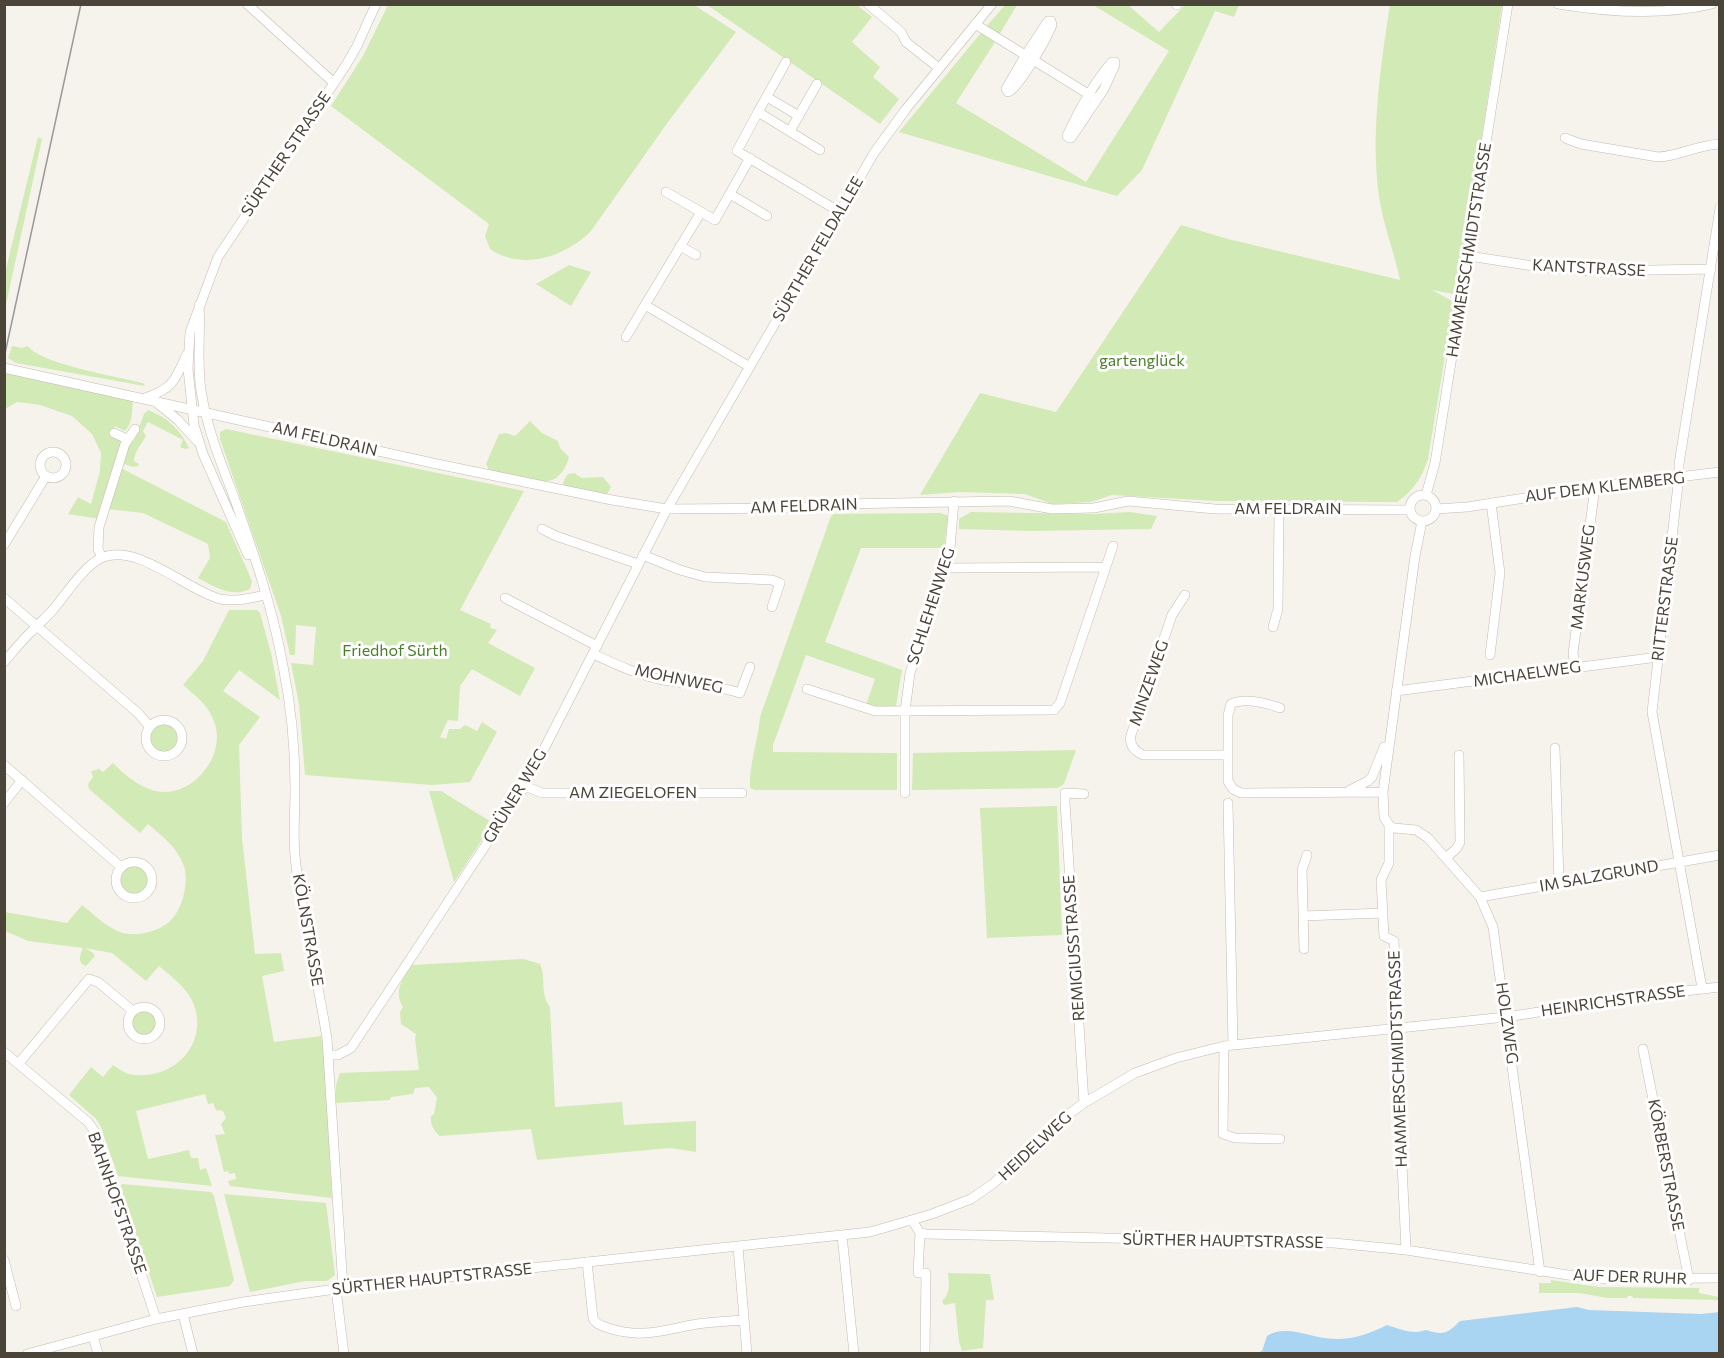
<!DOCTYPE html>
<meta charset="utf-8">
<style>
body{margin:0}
#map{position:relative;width:1724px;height:1358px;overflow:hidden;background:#f6f3ec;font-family:Commissioner,sans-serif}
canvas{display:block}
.frame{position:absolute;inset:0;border:6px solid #4b4439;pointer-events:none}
</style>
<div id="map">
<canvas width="1724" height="1358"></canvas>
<div class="frame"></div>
</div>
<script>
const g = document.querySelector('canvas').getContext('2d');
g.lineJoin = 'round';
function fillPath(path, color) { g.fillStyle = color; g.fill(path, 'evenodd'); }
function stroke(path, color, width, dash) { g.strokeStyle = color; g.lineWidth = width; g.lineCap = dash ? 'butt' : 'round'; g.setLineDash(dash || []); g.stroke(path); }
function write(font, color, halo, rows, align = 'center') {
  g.font = font + ' Commissioner,sans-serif'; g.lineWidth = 6; g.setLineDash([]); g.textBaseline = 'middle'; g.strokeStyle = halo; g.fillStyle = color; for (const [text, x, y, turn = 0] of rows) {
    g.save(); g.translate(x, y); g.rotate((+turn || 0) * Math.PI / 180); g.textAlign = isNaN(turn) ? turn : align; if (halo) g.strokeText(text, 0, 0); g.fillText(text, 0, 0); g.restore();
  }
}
const green = new Path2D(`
 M388,5H694L736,32L668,122L591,231C565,257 523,271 490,249L485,236L489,224L331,106L363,56Z
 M707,5H857L872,17L852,42L880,67L873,77L899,99L880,124Z
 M1005,5H1017L999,35L986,27Z
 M1093,5H1128L1159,32L1185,5H1239L1234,17L1215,11L1142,170L1117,196L899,132L980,34H982L995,42L956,103L1086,182L1169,51Z
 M1390,5H1502L1460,278H1456L1454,294L1432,290L1454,302L1428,459C1422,478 1413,491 1397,502L1217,501L1112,495L1091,502L1052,504L1025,494L960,492L920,495L980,393L1056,412L1181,225L1228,239L1400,280C1395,256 1386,232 1381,208C1369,144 1380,69 1390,5Z
 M38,137L42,139L5,309V273Z
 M569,265L591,272L571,306L536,284Z
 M12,346L22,348L28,346C40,364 119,377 143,383L145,386L16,363L8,358Z
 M5,373L133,400C132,411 133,422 125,431L115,426L111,434L119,438L122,443L115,465L226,522L252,581L250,589C232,598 215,587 198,578L210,558L208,544L143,513L108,509L100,519L68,514L78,497L91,504L100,471L101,453L92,434L72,416L40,405L17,402L5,409Z
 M148,410C167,417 181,430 189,448L185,449L180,447L183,440L148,422L143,431L146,436C141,445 135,450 134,461L139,464L138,466L133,467L121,463L129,441H134L144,414Z
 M530,421L542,433L558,441L560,448L569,457C567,465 561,477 552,480C538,485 505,473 489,470L486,464L499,434L506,433L515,436Z
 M226,429L524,491L460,610L491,624L490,628L497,630L488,643L535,668L520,696L472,669L460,686L458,721L448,720L440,737L446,739L449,729H460L465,725L477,731L482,722L497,732L470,782L432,785L305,775L299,704L291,663L313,665L316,627L296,625L295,655H290L281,616L220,439V432Z
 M574,473L582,478L603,477L611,487L606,496L566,487L563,484L564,480L568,474Z
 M971,512L1093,514L1130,512L1157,516L1151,529L1031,531L959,529V519Z
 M941,513L948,516L944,548H861L825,642L902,670L896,706L878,707L866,705L875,679L806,655L773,745V752L897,753V790H755L750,788C749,764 758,741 760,717L831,516L834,514Z
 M229,610H257L260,613L271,653L280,700L239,670L223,691L260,717L239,745L242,838L255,954L281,953L284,971L262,976L274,1042L321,1036L324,1052L332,1198L230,1186L228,1181L236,1179L235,1173L229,1174L228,1171L224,1172L215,1135L225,1134L221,1124L226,1118L223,1111L216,1110L213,1103L208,1104L205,1094L136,1111L148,1159L189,1150L191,1158H198L200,1170L206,1168L212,1186L118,1176L100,1125L96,1119L69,1095L91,1067L103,1077L113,1065C118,1068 124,1073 129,1074C169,1082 207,1049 195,1008C190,990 173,978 159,966L146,981L112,953L85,948L93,953L95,956L86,966C77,963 80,955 83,948L28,941L5,931V912L67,923L82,905C95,915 112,933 129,934C143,935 163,930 172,919C183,907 189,882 184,866C177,847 163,837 148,824L140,833L89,789L88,784L93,777L91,771L99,769L103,772L113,763C124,774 139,787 155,791C189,799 223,761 216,728C212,708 197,697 183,685L203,661Z
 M150 738a15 15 0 1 1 30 0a15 15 0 1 1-30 0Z
 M1076,750L1064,784L1058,788L912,790L913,753Z
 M429,791H441L493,823L454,882Z
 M1057,806L1062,935L987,938L980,808Z
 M119 880a15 15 0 1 1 30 0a15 15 0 1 1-30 0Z
 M523,959L540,964C547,980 539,992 550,1007L555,1107L622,1102L624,1125L696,1121V1152L670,1148L537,1160L531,1129L440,1136C434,1132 430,1124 431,1116L434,1114L437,1098L429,1087L415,1088L413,1094L391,1097L390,1100L336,1103V1085L340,1073L419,1070L415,1039L416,1034L401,1024L400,1012L403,1007C393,990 403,979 412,965Z
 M132 1023a12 12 0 1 1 24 0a12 12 0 1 1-24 0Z
 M122,1184L211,1192L214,1196L234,1280L230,1286L157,1297L120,1187Z
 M224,1194L326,1203L335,1275L327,1281H305L250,1292Z
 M948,1273L990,1274L994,1300H986L983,1348L962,1351L959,1342L955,1303L944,1305L942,1301C951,1293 949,1284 948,1273Z
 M1551,1280L1599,1287L1699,1288V1293L1719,1297V1300L1633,1298L1632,1296H1628L1627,1298H1608L1579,1293H1539V1283H1551Z`);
const water = new Path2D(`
 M1577,1307L1589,1310L1701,1314L1719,1312V1353H1257L1262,1351L1267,1336C1288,1323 1313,1340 1337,1339C1355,1339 1371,1333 1387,1325C1400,1329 1413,1335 1426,1330C1444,1336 1448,1333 1460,1321Z`);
const minor = new Path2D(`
 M247,4L334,83
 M868,4L901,32L906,42L939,68
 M1176,4L1177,5
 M1558,4C1607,12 1663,16 1712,4
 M1048,21H1051L1052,25C1047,38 1019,88 1008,92L1006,89L1025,56Z
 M975,24L1093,97
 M1112,62H1115V65L1104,89L1071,138H1069L1067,136C1079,110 1093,84 1112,62Z
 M767,97L799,116
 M758,112L786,62
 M790,131L817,84
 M1565,138L1581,144L1658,157C1679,156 1698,145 1720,144
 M820,150L758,112L737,151L840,212
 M666,192L701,212
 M730,194L767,216
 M680,246L696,255
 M1469,256L1546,268L1594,271L1711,269
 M199,305C201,336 196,366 202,396C208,432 222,465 235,500C254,554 273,609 283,666C291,705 295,747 295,788C295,811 293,833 295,856C301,917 318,978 327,1039L343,1288
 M645,305L701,212L715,220L750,158
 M626,337L645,305L750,367
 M4,368L437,464L612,500L667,509L801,508L840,504L1009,501L1052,509L1094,508L1128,501L1215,509L1410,510
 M145,398C174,388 175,380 187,354
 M157,403L178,420L197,441
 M114,433L127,439
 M40 465a13 13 0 1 1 26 0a13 13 0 1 1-26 0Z
 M1426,495L1435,463L1508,4
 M1410 508a13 13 0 1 1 26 0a13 13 0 1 1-26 0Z
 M1436,509L1467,507L1595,487L1720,472
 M542,529L556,536L638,564
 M4,545L46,476
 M248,555L203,454L194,425L188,369L190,332L218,257L346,65L357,46L376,4
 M643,555L680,570L705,577L772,580L780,583L772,607
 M102,558L98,549L99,527L125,444L135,429
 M947,568L1106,567
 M1185,595L1172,615L1131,735C1129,745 1134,751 1143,755H1228
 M4,598L138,713L150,727
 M505,598L597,646
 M1273,627L1278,609L1279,509
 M593,654C615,664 638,675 663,680C689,684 715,685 740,693L750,667
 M1490,655L1500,573L1491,503
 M4,662C13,652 22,640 32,631C38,624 45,619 51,612C65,596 83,567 101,558C137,542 186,590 220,599C236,602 250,598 265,595
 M1575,668L1573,653L1595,487
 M807,689L875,711L1054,710L1060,703L1113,546
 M1396,691L1658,657
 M1280,708C1266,703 1245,697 1231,704L1228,715V781L1233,789L1241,793L1383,792
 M146 738a18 18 0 1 1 36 0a18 18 0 1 1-36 0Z
 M1555,748L1559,883
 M4,765L121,867
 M525,786L542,793H742
 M1350,790L1368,781L1372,777L1384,747
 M905,793V711L910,673L949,559L954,501
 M4,803L22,780
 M1228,803L1233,1045
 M1389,825L1394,828L1416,830L1428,838L1480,897L1493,927L1540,1272
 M1446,858L1457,848L1460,842L1459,755
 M116 880a18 18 0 1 1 36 0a18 18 0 1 1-36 0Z
 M1480,897L1720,855
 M1303,916L1383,913
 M1304,949L1302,870L1307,855
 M1702,988L1652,712L1679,476V464L1720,208
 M128 1023a16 16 0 1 1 32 0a16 16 0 1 1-32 0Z
 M1224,1046L1223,1134L1235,1138L1280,1139
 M1643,1049L1689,1280
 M4,1052L88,1122L95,1132L156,1319
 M328,1055H338L351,1048L525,786L667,509L874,153L906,109L992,4
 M19,1063L89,979L98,982L133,1011
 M1084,1103L1065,802V793L1084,794
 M912,1220L920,1233L926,1234L1334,1243L1406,1250L1594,1279L1720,1278
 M920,1233L918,1273H926L925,1354
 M842,1235L854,1354
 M738,1247L747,1354
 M1406,1250L1396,1036L1398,1021L1394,941L1384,936L1381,880L1389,863V825L1384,817L1383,792L1415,556L1422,521
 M4,1260L16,1306
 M587,1262L593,1318C596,1325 601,1325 608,1328C642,1339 663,1330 697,1324C712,1322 728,1321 744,1320
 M336,1289L344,1354
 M183,1314L193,1354
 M93,1336L98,1354
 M27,1354L156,1319L243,1302L343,1288L870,1232L932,1214L971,1199L994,1183L1059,1121L1084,1103L1135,1073L1176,1058L1224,1046L1506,1017L1650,995L1720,987`);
const tram = new Path2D(`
 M4,358L81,4`);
const streetNames = [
 ["SÜRTHER STRASSE",286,154,-56],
 ["SÜRTHER FELDALLEE",818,249,-60],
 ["HAMMERSCHMIDTSTRASSE",1469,250,-81],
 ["KANTSTRASSE",1589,268,3],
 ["AM FELDRAIN",325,439,13],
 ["AUF DEM KLEMBERG",1605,487,-7],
 ["AM FELDRAIN",804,506,-2],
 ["AM FELDRAIN",1288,509],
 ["MARKUSWEG",1583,577,-83],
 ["RITTERSTRASSE",1665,599,-83],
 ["SCHLEHENWEG",931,606,-72],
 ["MICHAELWEG",1527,674,-8],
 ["MOHNWEG",679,679,12],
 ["MINZEWEG",1149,683,-71],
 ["AM ZIEGELOFEN",633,793],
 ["GRÜNER WEG",515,796,-59],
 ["IM SALZGRUND",1599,876,-10],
 ["KÖLNSTRASSE",308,930,80],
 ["REMIGIUSSTRASSE",1074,948,-94],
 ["HEINRICHSTRASSE",1613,1001,-8],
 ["HOLZWEG",1507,1023,82],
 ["HAMMERSCHMIDTSTRASSE",1398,1059,-92],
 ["HEIDELWEG",1035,1146,-43],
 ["KÖRBERSTRASSE",1666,1165,79],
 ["BAHNHOFSTRASSE",117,1203,71],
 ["SÜRTHER HAUPTSTRASSE",1223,1241,1],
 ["AUF DER RUHR",1630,1277,2],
 ["SÜRTHER HAUPTSTRASSE",432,1279,-6]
];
const parkNames = [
 ["gartenglück",1142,361],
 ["Friedhof Sürth",395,651]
];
fillPath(green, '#d2eab5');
fillPath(water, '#a9d4f2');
stroke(minor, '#c2bbae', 10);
stroke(minor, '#fff', 9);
stroke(tram, '#9a9a9a', 1.5);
write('16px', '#4b4439', '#fff', streetNames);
write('16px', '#4a7f2a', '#fff', parkNames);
</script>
